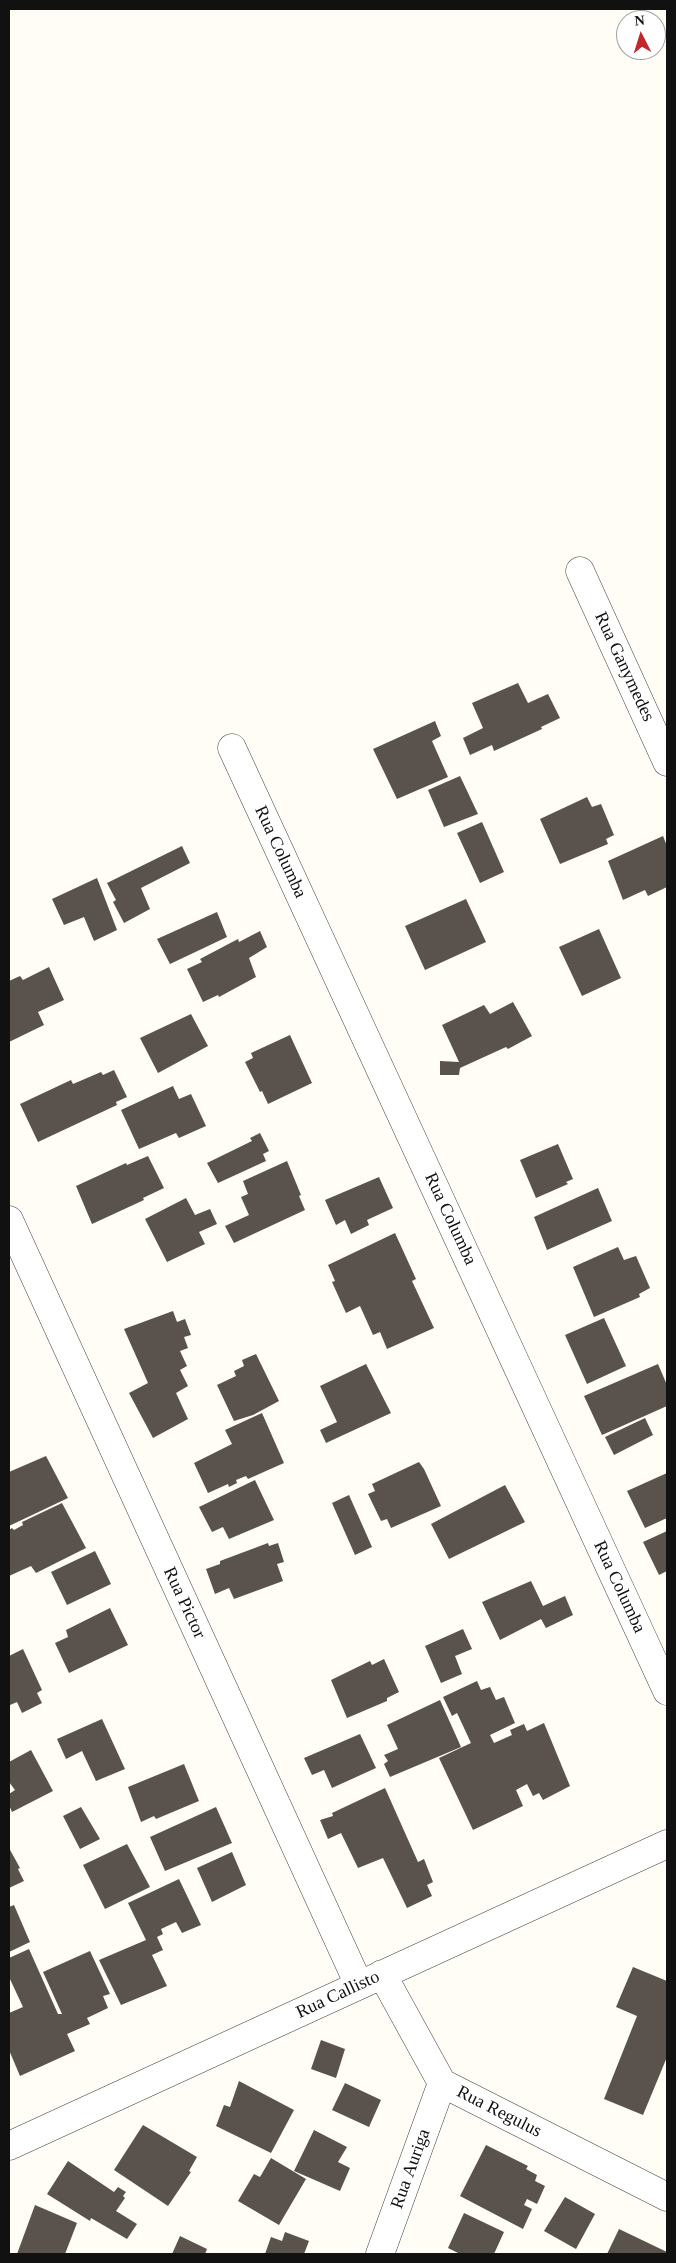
<!DOCTYPE html>
<style>
body{margin:0}
#map{position:relative;width:676px;height:2263px;overflow:hidden;background:#fffdf5;font-family:Georgia,serif}
canvas{display:block}
.frame{position:absolute;inset:0;border:10px solid #111;pointer-events:none}
.north{position:absolute;left:616px;top:10px;width:50px;height:50px;box-sizing:border-box;background:#fff;border:1px solid #a0a0a0;border-radius:50%;rotate:355deg;font-size:14px;font-weight:700;line-height:20px;text-align:center;color:#111}
.north::after{content:'';display:block;margin:auto;width:18px;height:22px;background:#c4262e;clip-path:polygon(50% 0,100% 100%,50% 72%,0 100%)}
</style>
<div id="map">
<canvas width="676" height="2263"></canvas>
<div class="frame"></div>
<div class="north">N</div>
</div>
<script>
const g = document.querySelector('canvas').getContext('2d');
g.lineJoin = 'round';
function fillPath(path, color) { g.fillStyle = color; g.fill(path, 'evenodd'); }
function stroke(path, color, width, dash) { g.strokeStyle = color; g.lineWidth = width; g.lineCap = dash ? 'butt' : 'round'; g.setLineDash(dash || []); g.stroke(path); }
function write(font, color, halo, rows, align = 'center') {
  g.font = font + ' Georgia,serif'; g.lineWidth = 5; g.setLineDash([]); g.textBaseline = 'middle'; g.strokeStyle = halo; g.fillStyle = color; for (const [text, x, y, turn = 0] of rows) {
    g.save(); g.translate(x, y); g.rotate((+turn || 0) * Math.PI / 180); g.textAlign = isNaN(turn) ? turn : align; if (halo) g.strokeText(text, 0, 0); g.fillText(text, 0, 0); g.restore();
  }
}
const building = new Path2D(`
 M518,683L528,703L548,694L560,718L541,727L542,729L494,751L492,745L470,755L463,738L483,728L472,703Z
 M435,721L441,736L432,741L448,777L397,799L373,749Z
 M460,776L478,814L444,827L428,790Z
 M587,797L592,807L601,804L614,835L606,839L608,844L560,864L540,819Z
 M482,822L504,872L480,883L457,833Z
 M663,836L667,846V887L648,896L645,890L623,900L608,861Z
 M182,846L190,863L141,888L150,909L124,923L113,902L116,900L107,883Z
 M97,878L117,930L94,941L84,917L64,925L52,899Z
 M466,899L486,942L425,970L405,926Z
 M217,912L227,937L170,964L157,939Z
 M599,929L621,978L582,996L559,947Z
 M260,931L267,947L249,958L256,977L219,997L218,995L203,1002L187,969L202,962L200,959L238,939L239,942Z
 M49,967L64,1000L38,1012L44,1025L9,1042V981L20,976L23,980Z
 M513,1002L532,1036L508,1049L506,1047L460,1068L459,1075H440V1061L459,1062L442,1025L484,1005L490,1014Z
 M191,1014L208,1046L158,1073L140,1038Z
 M290,1035L312,1083L268,1104L262,1091L260,1092L245,1062L253,1058L251,1053Z
 M114,1070L127,1097L116,1102L117,1105L38,1142L20,1104L71,1080L73,1084L101,1072L103,1075Z
 M173,1086L179,1099L191,1094L206,1126L179,1138L176,1133L139,1149L121,1110Z
 M260,1133L269,1151L263,1154L266,1161L218,1183L207,1163L252,1141L250,1138Z
 M558,1144L573,1179L566,1182L568,1184L536,1198L520,1160Z
 M148,1156L164,1188L143,1198L144,1200L92,1224L76,1186L126,1163L127,1165Z
 M287,1161L301,1195L299,1196L305,1210L234,1243L225,1226L249,1215L241,1197L248,1194L243,1181Z
 M379,1177L393,1208L367,1220L369,1225L351,1234L345,1220L336,1225L325,1200Z
 M598,1188L612,1221L547,1250L534,1217Z
 M186,1198L195,1215L210,1209L217,1224L199,1232L205,1244L167,1262L145,1219Z
 M395,1233L416,1279L412,1281L434,1328L387,1349L380,1332L373,1335L360,1306L346,1313L332,1282L335,1281L328,1265Z
 M618,1247L624,1260L636,1256L650,1288L639,1294L640,1297L594,1317L573,1267Z
 M173,1311L177,1322L185,1319L191,1335L184,1337L188,1348L180,1351L187,1366L180,1370L188,1386L176,1393L188,1419L153,1438L129,1393L148,1383L124,1329Z
 M604,1318L626,1366L587,1384L565,1335Z
 M256,1354L279,1401L253,1415L234,1421L217,1385L236,1376L234,1371L244,1366L242,1360Z
 M366,1364L391,1413L326,1443L320,1430L337,1422L320,1386Z
 M658,1364L667,1385V1406L602,1435L584,1396Z
 M262,1413L284,1463L248,1479L246,1476L236,1480L237,1483L229,1487L228,1484L208,1493L194,1463L232,1444L225,1430Z
 M645,1418L653,1435L614,1455L605,1437Z
 M46,1456L68,1498L9,1526V1472Z
 M419,1462L424,1469L441,1506L391,1528L387,1519L381,1521L368,1494L375,1491L372,1484Z
 M667,1473V1518L645,1528L627,1491Z
 M255,1480L274,1520L229,1539L223,1527L212,1532L199,1507Z
 M505,1485L525,1522L449,1559L431,1524Z
 M349,1495L372,1547L355,1555L332,1503Z
 M62,1503L86,1548L36,1573L31,1566L9,1576V1530L12,1528L14,1530L23,1525L22,1522Z
 M667,1531V1571L659,1575L643,1542Z
 M268,1543L269,1546L278,1543L284,1562L277,1564L283,1581L234,1599L229,1588L215,1594L206,1569L220,1564V1561Z
 M95,1551L111,1584L67,1605L51,1572Z
 M531,1581L543,1606L565,1596L573,1615L546,1628L541,1619L500,1640L482,1602Z
 M110,1608L128,1645L69,1673L55,1643L68,1637L66,1630Z
 M463,1629L472,1649L455,1656L462,1674L441,1683L425,1646Z
 M23,1649L42,1690L37,1693L42,1703L22,1713L17,1702L10,1705L9,1702V1656Z
 M384,1659L399,1692L387,1698V1701L347,1718L331,1680L370,1661L372,1665Z
 M477,1681L481,1690L490,1687L496,1700L504,1697L515,1723L490,1735L494,1743L512,1735L510,1730L524,1724L527,1731L544,1723L570,1786L543,1800L539,1793L533,1796L527,1784L516,1790L523,1806L473,1830L439,1758L471,1743L457,1713L452,1716L443,1697Z
 M440,1700L461,1747L390,1777L384,1764L388,1761L384,1755L398,1749L387,1725Z
 M102,1719L125,1769L96,1781L82,1751L66,1759L57,1739Z
 M360,1734L376,1768L332,1788L324,1770L312,1775L304,1758Z
 M31,1750L53,1791L12,1812L9,1805V1794L15,1790L9,1782V1762Z
 M184,1764L199,1801L156,1819L154,1816L141,1822L128,1787Z
 M385,1788L418,1862L424,1859L433,1882L427,1885L432,1896L407,1908L383,1858L358,1868L341,1833L328,1839L320,1820L333,1816L332,1813Z
 M81,1807L100,1839L80,1849L63,1816Z
 M216,1807L232,1843L165,1871L150,1837Z
 M127,1844L150,1887L105,1909L83,1865Z
 M9,1848L20,1868L18,1869L24,1881L9,1888Z
 M232,1852L246,1885L212,1902L197,1868Z
 M179,1879L201,1925L182,1933L176,1922L161,1929L163,1934L157,1937L163,1950L152,1955L167,1986L121,2005L99,1960L146,1940L128,1903Z
 M14,1905L30,1942L9,1952V1907Z
 M29,1949L58,2014H62L43,1972L90,1951L110,1994L103,1996L108,2008L87,2018L90,2024L67,2034L75,2051L20,2076L9,2050V2013L23,2007L9,1977V1958Z
 M633,1967L667,1981V2057L643,2115L604,2099L637,2016L616,2007Z
 M321,2040L345,2049L336,2078L311,2069Z
 M239,2081L294,2110L271,2153L216,2126L224,2105L230,2107Z
 M345,2083L381,2100L369,2127L332,2110Z
 M143,2125L197,2157L189,2171L191,2172L168,2206L114,2170Z
 M314,2130L347,2147L338,2162L350,2168L340,2191L294,2171Z
 M486,2145L528,2166L526,2169L537,2175L535,2181L545,2186L537,2204L527,2199L524,2205L532,2209L523,2229L460,2196Z
 M271,2158L306,2179L279,2225L238,2201L254,2174L260,2177Z
 M68,2161L114,2192L118,2187L126,2192L123,2196L125,2198L116,2211L137,2224L127,2239L91,2218L90,2221L47,2194Z
 M565,2197L595,2214L576,2249L544,2231Z
 M35,2205L77,2223L65,2254H17Z
 M464,2213L504,2232L494,2254H460L448,2248Z
 M619,2229L667,2252V2254H607Z
 M285,2232L309,2241L304,2254H265L271,2237L282,2241Z
 M180,2236L207,2249L205,2254H172Z`);
const minor = new Path2D(`
 M580,571L667,762
 M232,748L667,1691
 M9,1220L359,1985
 M382,1974L442,2083L667,2197
 M9,2146L667,1844
 M380,2254L442,2083`);
const streetNames = [
 ["Rua Ganymedes",624,667,65],
 ["Rua Columba",280,852,65],
 ["Rua Columba",450,1219,65],
 ["Rua Columba",619,1587,65],
 ["Rua Pictor",184,1603,65],
 ["Rua Callisto",338,1995,-25],
 ["Rua Regulus",499,2112,27],
 ["Rua Auriga",411,2169,-70]
];
fillPath(building, '#5a524d');
stroke(minor, '#444', 29);
stroke(minor, '#fff', 28);
write('18px', '#111', '#fff', streetNames);
</script>
